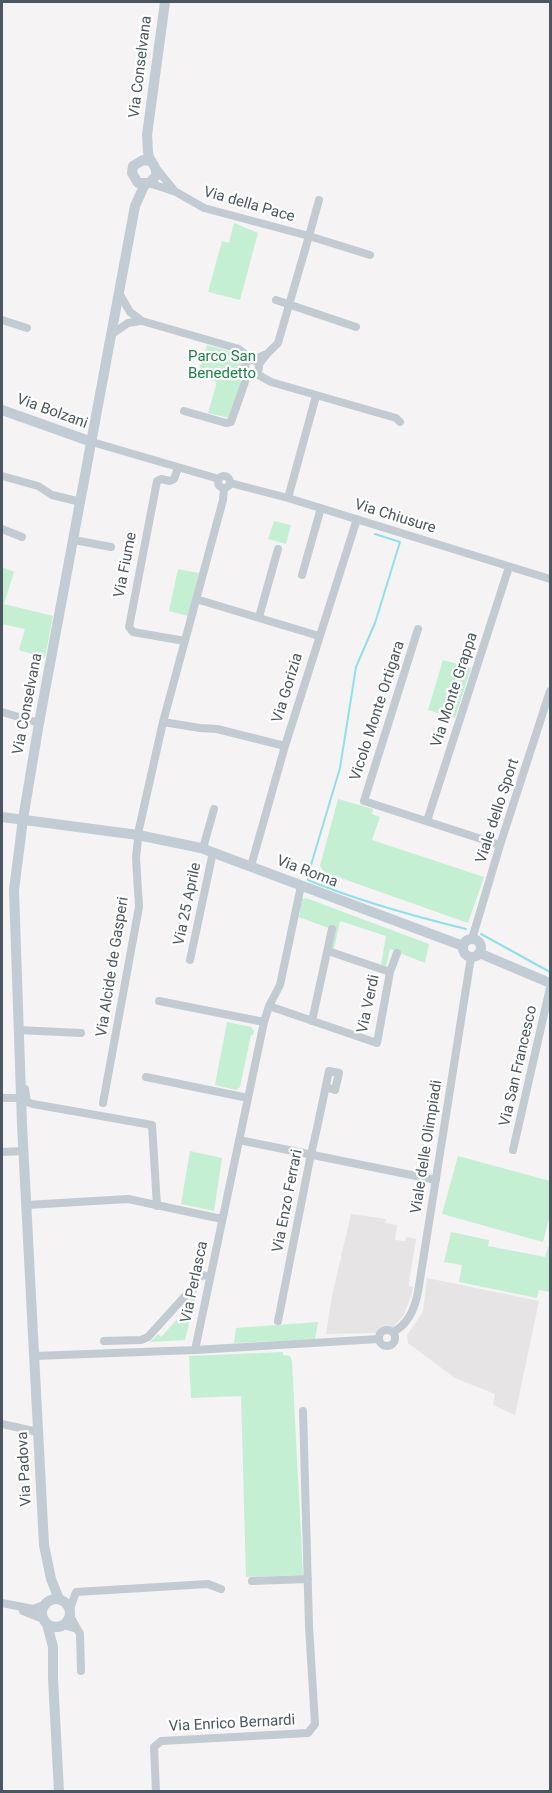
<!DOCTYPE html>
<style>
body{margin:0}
#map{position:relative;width:552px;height:1793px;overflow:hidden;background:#f5f3f3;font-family:Roboto,sans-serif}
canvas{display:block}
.frame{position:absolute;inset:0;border:3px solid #4a5760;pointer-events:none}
</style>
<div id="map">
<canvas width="552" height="1793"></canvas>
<div class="frame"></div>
</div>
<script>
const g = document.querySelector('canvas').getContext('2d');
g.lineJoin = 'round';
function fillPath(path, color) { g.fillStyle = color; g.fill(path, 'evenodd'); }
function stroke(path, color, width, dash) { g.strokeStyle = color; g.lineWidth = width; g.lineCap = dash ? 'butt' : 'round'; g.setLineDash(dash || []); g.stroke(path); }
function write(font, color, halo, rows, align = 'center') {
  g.font = font + ' Roboto,sans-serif'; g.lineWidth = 4.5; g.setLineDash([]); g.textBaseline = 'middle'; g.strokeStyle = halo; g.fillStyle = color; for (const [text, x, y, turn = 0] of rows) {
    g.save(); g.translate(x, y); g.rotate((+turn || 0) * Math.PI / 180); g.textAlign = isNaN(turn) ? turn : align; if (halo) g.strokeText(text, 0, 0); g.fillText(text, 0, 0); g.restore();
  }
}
const education = new Path2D(`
 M351,1214L386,1219L385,1223L397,1225L395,1240L405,1241L406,1237L416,1239L409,1282V1286L413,1287L412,1293L404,1315L393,1327L384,1328L378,1333L326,1334L332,1296Z
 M427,1278L539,1301L515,1415L493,1405L495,1394L455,1378L408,1343L407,1335L423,1312Z`);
const green = new Path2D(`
 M234,223L258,233L240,300L208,292L222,241L229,243Z
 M207,345L239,354C248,368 236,402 230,418L208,413L217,382L197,376Z
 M274,521L291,525L286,544L268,539Z
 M2,567L14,572L4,604L53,616L45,658L19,650L25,629L2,624Z
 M178,569L199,573L188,616L169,611Z
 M443,660L471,668L455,718L428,710Z
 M338,799L373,809L372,814L380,817L372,840L484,877L468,923L324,872L320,866Z
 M306,898L429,944L425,963L390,949L386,967L381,965L386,936L340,921L334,949L330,948L331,929L299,917L302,899Z
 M227,1022L251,1027L254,1031L253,1035H251L240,1087L236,1090L215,1085Z
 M190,1151L222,1158L214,1211L181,1204Z
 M458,1156L550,1181V1215L543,1242L442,1214Z
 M451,1232L489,1240L488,1246L545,1257L548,1247L550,1248V1292L539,1290L537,1298L459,1282L462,1265L444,1262Z
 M198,1287L185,1340L150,1342L158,1334L161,1337L192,1303L188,1297Z
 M318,1322L315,1339L234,1343L236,1328Z
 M283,1352V1355L290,1356L292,1361L303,1575L246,1577L241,1396L191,1398L189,1356Z`);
const stream = new Path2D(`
 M375,534L400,542L375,623L356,667L340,768L308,875V880C358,901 413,916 466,929
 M481,934L550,972`);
const street = new Path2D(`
 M156,168L173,189
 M149,183L176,192L204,208L309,236L278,343L267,354
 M319,200L309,236L370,255
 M119,293L130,312L142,321L239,349L252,360L267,354L259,364
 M276,300L356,327
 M2,320L27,328
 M112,334L128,323L140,321
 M245 367a7 7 0 1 1 14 0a7 7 0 1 1-14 0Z
 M255,373L271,382L396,418L400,422
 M184,411L226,423L231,422L245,382
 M92,442L219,479
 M178,468L174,479L170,481L161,479L157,481L129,627L133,632L185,641
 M2,476L38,486L52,495L81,502
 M218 482a6 6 0 1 1 12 0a6 6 0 1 1-12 0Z
 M230,483L288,498L550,579
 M288,498L316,396
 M2,529L22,537
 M74,540L111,547
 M302,575L321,508
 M196,599L319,636
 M259,617L278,549
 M418,629L364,801L500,845
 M2,712L39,723
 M163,722L200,728L217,729L285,746
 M427,821L509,567
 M203,848L214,809
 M251,866L285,746L357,519
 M472,939L500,845L550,691
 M190,960L213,852
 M390,972L397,953
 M159,1001L264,1022
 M269,1006L377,1043L390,972L328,951
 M312,1021L332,929
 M18,1030L81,1033
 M146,1077L248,1098
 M25,1089L27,1102L33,1104L152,1125L157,1206
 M2,1098H21
 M103,1103L139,907L136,858L139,829L163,722L223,500L224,488
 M239,1140L436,1180
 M513,1150L550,988
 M2,1152L24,1151
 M27,1205L128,1199L222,1219
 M278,1321L311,1154C318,1126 323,1099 329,1071L339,1073L335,1090L326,1087
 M379 1338a8 8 0 1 1 16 0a8 8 0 1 1-16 0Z
 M393,1332C409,1324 415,1308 418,1292L471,957
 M104,1341L141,1340L148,1337L196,1284L198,1278L203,1275L210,1277
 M195,1350L264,1022L269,1006L280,985L301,886
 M34,1356L195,1350L379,1339
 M2,1424L38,1432
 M252,1581L308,1579
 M2,1603L33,1609L44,1605
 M70,1609L76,1592L208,1584L221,1589
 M23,1611L43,1619
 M70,1616L80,1634L81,1671
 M64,1625L77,1629
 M156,1792L154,1747L161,1741L308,1733L315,1724L309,1626L303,1411`);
const secondary = new Path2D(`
 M150,161L143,160L133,166L132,173L138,183H149L156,176C157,166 152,164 149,157C147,150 148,143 147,135L165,2
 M2,410L92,442
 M2,817L138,835L201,848L463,946
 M463 948a9 9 0 1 1 18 0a9 9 0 1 1-18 0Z
 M479,953L550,983
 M42 1613a14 14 0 1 1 28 0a14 14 0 1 1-28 0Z
 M59,1599L51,1579L44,1545L22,1124L14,890L23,819L39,723L135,206L145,184
 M47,1624L53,1647V1678L59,1792`);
const streetNames = [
 ["Via Conselvana",141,67,-83],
 ["Via della Pace",249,205,16],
 ["Via Bolzani",52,412,20],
 ["Via Chiusure",395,517,17],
 ["Via Fiume",126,565,-79],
 ["Via Gorizia",288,688,-73],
 ["Via Monte Grappa",455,690,-72],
 ["Via Conselvana",28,704,-79],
 ["Vicolo Monte Ortigara",378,711,-72],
 ["Viale dello Sport",498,811,-72],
 ["Via Roma",307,872,21],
 ["Via 25 Aprile",188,904,-78],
 ["Via Alcide de Gasperi",113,967,-81],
 ["Via Verdi",369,1004,-78],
 ["Via San Francesco",519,1066,-77],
 ["Viale delle Olimpiadi",427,1147,-81],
 ["Via Enzo Ferrari",288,1201,-79],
 ["Via Perlasca",195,1282,-78],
 ["Via Padova",25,1469,-93],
 ["Via Enrico Bernardi",232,1724,-3]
];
const parkNames = [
 ["Parco San",222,357],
 ["Benedetto",222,374]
];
fillPath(education, '#e6e4e5');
fillPath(green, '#c4efd2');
stroke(stream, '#93deeb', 2);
stroke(street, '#c1cbd1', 8);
stroke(secondary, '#c1ccd5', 10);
write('15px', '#4a5760', '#fff', streetNames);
write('15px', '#1b8247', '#fff', parkNames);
</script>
